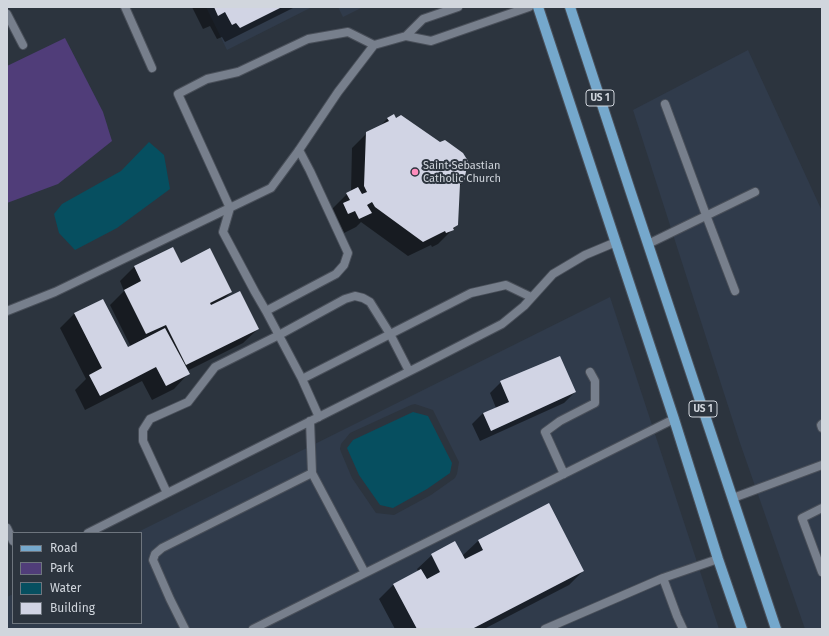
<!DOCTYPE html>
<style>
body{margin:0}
#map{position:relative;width:829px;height:636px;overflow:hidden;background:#2c343e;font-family:"Fira Sans",sans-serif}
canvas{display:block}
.frame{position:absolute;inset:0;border:8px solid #d1d6dd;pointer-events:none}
.legend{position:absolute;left:12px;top:532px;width:130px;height:92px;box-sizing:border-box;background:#2c343e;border:1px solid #6e757e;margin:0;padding:5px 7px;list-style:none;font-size:12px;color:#d1d6dd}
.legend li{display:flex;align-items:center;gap:8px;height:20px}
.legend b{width:20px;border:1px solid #6e757e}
</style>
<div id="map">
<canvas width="829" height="636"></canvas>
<div class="frame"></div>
<ul class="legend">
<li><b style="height:5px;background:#75a8cc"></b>Road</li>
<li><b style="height:11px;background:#503d79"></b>Park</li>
<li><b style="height:11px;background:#064f60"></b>Water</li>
<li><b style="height:11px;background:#d1d4e4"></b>Building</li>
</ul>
</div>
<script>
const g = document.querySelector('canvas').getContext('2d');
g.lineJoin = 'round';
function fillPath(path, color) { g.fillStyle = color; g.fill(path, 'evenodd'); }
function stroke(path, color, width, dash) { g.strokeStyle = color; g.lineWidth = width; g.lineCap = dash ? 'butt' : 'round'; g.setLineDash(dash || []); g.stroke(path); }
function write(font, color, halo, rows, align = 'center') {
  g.font = font + ' "Fira Sans",sans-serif'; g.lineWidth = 4; g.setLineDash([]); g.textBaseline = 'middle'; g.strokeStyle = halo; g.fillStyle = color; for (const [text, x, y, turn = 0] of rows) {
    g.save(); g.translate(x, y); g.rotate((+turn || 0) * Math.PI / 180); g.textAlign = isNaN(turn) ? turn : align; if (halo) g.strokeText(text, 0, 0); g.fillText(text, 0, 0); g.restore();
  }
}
const built = new Path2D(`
 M206,7H312L227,50Z
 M338,7H363L343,17Z
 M748,50L822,211V629H805L740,443L633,110Z
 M610,297L719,629H7V597L13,594V623H141V533H136ZM415,404L433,410L459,462L457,474L455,478L431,495L394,515L376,513L352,478L341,452L340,449L341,444L350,433L411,405Z`);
const green = new Path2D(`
 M65,38L103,112L112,141L58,184L7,203V66Z`);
const water = new Path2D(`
 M149,142L164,155L170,189L117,228L75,250L59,233L54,214L62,204L121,171Z
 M413,412L428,416L452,463L450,473L427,489L393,508L380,505L359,475L347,448L353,440Z`);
const shadow = new Path2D(`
 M192,7H295L225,42L222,37L217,39L210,26L203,29Z
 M388,118L396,119L440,144L464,182L459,186L457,225L438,244L432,247L431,245L408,256L361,222L356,227L344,233L340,225L334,228L329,219L334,213L332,209L347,194L351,192L352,148L367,133L379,127Z
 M173,248L181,264L231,292L222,301L258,329L243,343L187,371L188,374L174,389L152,400L142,381L85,410L75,390L86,379L60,328L74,314L102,300L128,349L131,347L110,305L124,291L120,281L134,267Z
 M501,382L575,392L564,403L480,441L472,424L483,413L496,408L490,393Z
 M548,504L583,571L569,585L484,629H395L379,599L394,584L418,571L417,569L432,555L462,556L478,541Z`);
const building = new Path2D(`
 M214,7H282L240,28L236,23L232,25L225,12L218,16Z
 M394,114L396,118L401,115L440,142L445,140L463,153L468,161L464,182L460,184L458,225L453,228L454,230L446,233L445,231L423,242L375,207L372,202L367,205L372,213L359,219L355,211L348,214L343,203L350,200L346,193L358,187L362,194L367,192L364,186L366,132L389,121L387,118Z
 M173,247L181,263L210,248L232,292L210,303L211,305L240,291L259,329L186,365L166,325L146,334L124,290L141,281L134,266Z
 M103,299L128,347L165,328L190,374L166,386L156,367L100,396L89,375L102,368L74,313Z
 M560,356L576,392L491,431L483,413L509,402L500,381Z
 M549,503L584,571L472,629H417L393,584L421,569L427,579L440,572L431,554L455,541L465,559L483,550L478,540Z`);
const service = new Path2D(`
 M406,36L423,19L458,7
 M665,104L706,215L735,291
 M299,150L310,171L348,253L344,265L336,274L266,311L302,379
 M648,244L755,192
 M7,311L55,292L271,188L299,150L338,92L374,45L406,36L431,41L529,7
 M266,311L255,292L223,232L230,208L178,94L207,79L238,72L308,39L348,32L374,45
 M319,417L302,379L471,293L506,285L531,297
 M822,424L821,425L822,428
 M312,473L365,573
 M564,474L545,432L560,421L595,403V381L590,372
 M167,493L143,441V430L150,419L188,402L215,367L279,335L345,299L355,296L363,298L370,302L390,334L409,371
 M733,498L822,465
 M822,508L802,518L822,572
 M7,528L13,541
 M88,533L422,365L502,324L524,306L553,274L585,255L616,242
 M663,578L677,616L683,629
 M185,629L170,599L153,560L155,554L162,548L312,473L310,421
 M253,629L674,419
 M545,629L663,578L718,559`);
const minor = new Path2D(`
 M125,7L152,68
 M7,14L23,45`);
const primary = new Path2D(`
 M538,7L674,419L718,559L742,629
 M570,7L630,190L776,629`);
const markers = [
 [415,172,4,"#fe8ebd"]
];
const shields = [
 [600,98,28],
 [703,409,28]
];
const shieldNames = [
 ["US 1",600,98],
 ["US 1",703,409]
];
const poiNames = [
 ["Saint Sebastian",423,166],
 ["Catholic Church",423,179]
];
fillPath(built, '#303b4b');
fillPath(green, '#503d79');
fillPath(water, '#064f60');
fillPath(shadow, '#0007');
fillPath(building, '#d1d4e4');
stroke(service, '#494f59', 10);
stroke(minor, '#494f59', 10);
stroke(primary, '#494f59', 12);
stroke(service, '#777f8c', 8);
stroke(minor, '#777f8c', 8);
stroke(primary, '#75a8cc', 10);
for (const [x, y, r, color] of markers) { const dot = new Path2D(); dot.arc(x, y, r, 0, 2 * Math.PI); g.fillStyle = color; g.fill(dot); stroke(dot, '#2c343e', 1.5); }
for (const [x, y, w] of shields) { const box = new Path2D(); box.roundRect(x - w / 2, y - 8, w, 16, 3); g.fillStyle = '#2c343e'; g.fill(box); stroke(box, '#d1d6dd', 1); }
write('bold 10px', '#d1d6dd', null, shieldNames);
write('11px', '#d1d6dd', '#2c343e', poiNames, 'left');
</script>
